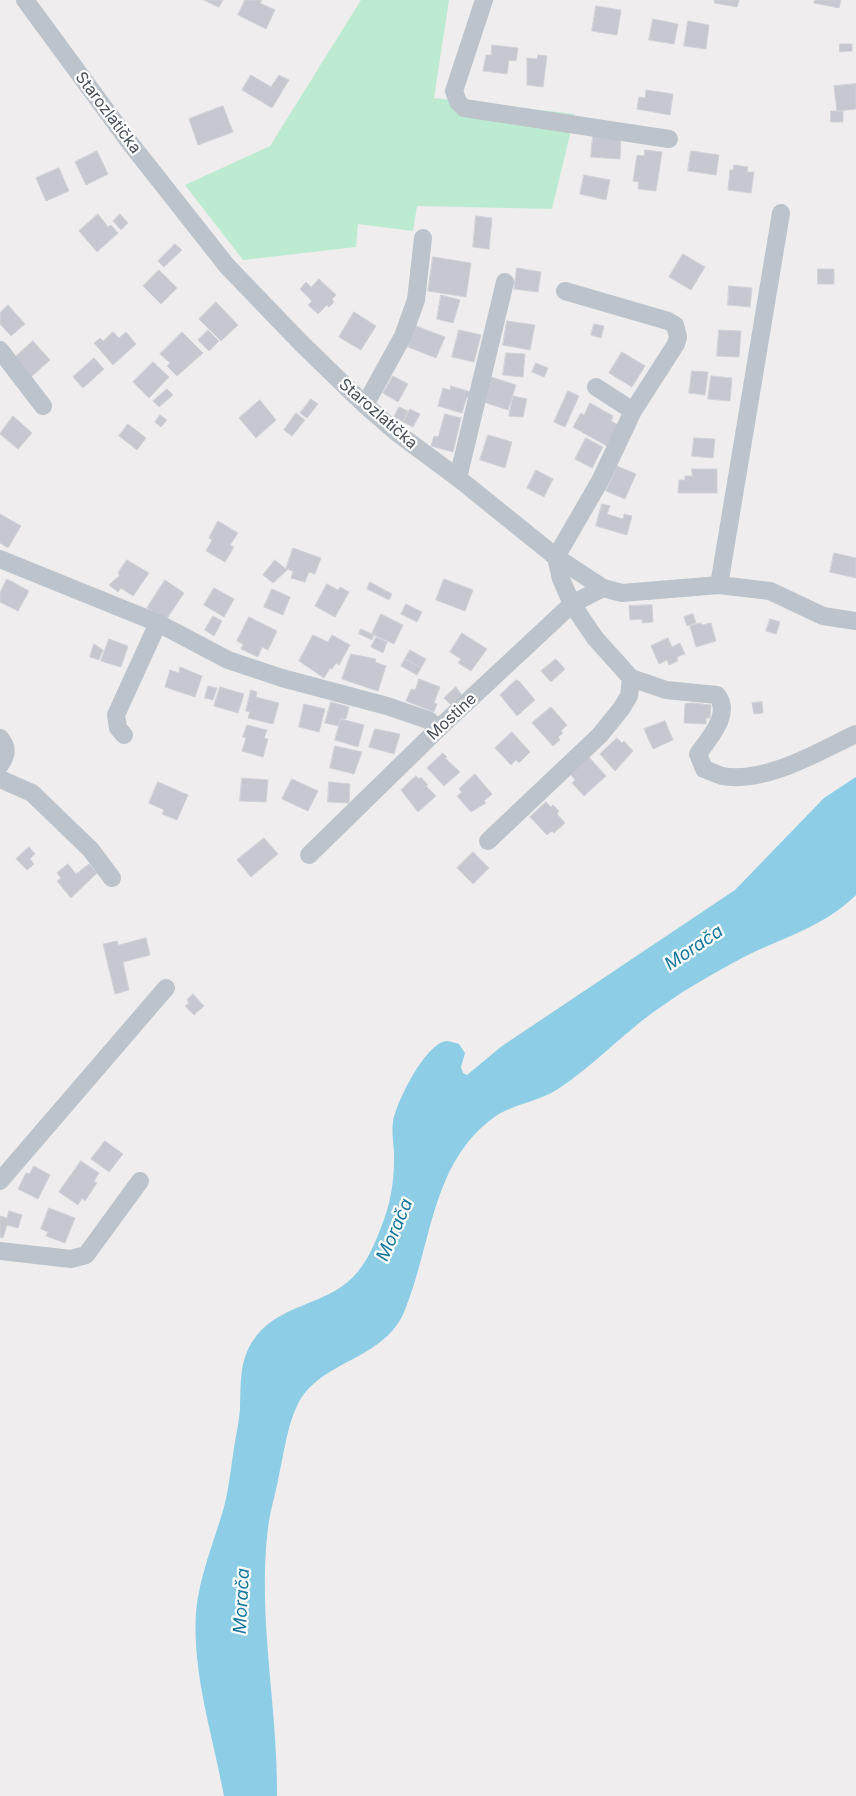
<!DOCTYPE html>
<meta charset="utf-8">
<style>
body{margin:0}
canvas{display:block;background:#efeded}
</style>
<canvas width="856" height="1796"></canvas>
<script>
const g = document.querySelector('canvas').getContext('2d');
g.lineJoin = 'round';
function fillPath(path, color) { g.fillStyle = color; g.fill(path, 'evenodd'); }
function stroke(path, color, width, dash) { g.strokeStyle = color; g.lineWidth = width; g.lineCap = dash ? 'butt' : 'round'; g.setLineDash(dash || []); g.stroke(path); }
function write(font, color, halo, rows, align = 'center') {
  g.font = font + ' Inter,sans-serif'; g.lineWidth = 4.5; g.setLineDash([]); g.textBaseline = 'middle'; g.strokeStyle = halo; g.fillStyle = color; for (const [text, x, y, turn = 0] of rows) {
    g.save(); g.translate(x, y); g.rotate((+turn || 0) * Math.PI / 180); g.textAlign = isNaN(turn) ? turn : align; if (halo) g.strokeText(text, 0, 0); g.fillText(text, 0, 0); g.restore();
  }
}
const green = new Path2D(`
 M361,0H449L434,98L575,114L552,209L417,206L413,231L358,224L356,247L243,260L185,185L270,146Z`);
const water = new Path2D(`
 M856,777V895C824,927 781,938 742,958C716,972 689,987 665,1004C627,1029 596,1064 558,1089C538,1102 512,1104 493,1118C431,1164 432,1244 405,1310C384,1362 319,1359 297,1406C287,1427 284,1453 279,1475C276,1493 270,1510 268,1528C257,1617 278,1707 277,1796H224C213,1736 192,1674 196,1612C199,1577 214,1542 224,1507C229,1488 231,1467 234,1448C236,1435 239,1422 240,1409C241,1385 239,1363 252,1342C277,1303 324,1307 353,1277C367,1263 375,1243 382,1225C390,1205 394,1182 394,1161C395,1148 391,1135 393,1122C396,1103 425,1044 446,1041C450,1041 455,1043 459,1044L465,1053L461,1067L463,1073L467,1075L502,1046L735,890L824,798Z`);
const building = new Path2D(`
 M204,0H223L219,7Z
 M245,0H262L260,3L275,10L266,29L238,15Z
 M715,0H739L737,7L715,3Z
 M815,0H841L839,8L814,3Z
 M596,6L621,10L617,35L592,31Z
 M653,19L678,24L674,44L649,40Z
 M688,21L709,25L706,49L684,46Z
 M840,44H852V51L840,52Z
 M492,45L518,48L516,61L509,60L507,74L483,71L486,55H491Z
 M538,55L547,56L543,87L527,85V58L537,59Z
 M251,75L271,87L279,75L289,80L272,108L242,90Z
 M856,84V109L837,111L834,86Z
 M646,90L673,94L670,115L637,109L639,97L645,98Z
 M223,106L233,132L198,145L189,119Z
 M831,111H843V122H831Z
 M593,135L621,136L620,159L591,157Z
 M645,150L662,152L656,191L638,189L639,182L633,181L637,155L644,156Z
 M97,151L108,174L86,185L75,162Z
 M691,151L719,155L716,175L688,171Z
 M734,165L748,167L747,172H754L751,193L728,190L730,170H733Z
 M59,168L69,191L46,201L36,178Z
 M584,175L610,180L606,200L580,194Z
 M98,214L108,227L111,225L118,233L97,252L79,231Z
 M120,214L128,223L121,230L113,221Z
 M476,216L492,218L489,249L473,247Z
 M175,244L182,250L164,267L158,261Z
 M683,254L705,267L691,290L669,277Z
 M433,257L471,263L466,297L428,291Z
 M517,268L541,272L538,292L514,289Z
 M818,269H834V284H818Z
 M159,270L177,288L161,304L143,286Z
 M319,279L336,295L332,299L334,302L329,307L327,305L318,314L308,305L312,301L300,289L306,282L311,287Z
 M729,286L752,288L750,307L728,305Z
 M441,295L460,300L453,323L437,319Z
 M216,302L238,325L221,341L199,319Z
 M8,305L25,324L11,336L0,324V313Z
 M354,312L376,326L361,350L339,337Z
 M507,321L535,325L530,350L503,345Z
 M594,324L604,326L601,338L591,335Z
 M416,326L445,337L436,358L408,347Z
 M208,330L219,341L209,351L198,340Z
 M459,330L481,335L474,362L452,357Z
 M719,330L741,331L739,357L717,356Z
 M113,332L119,338L126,332L136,344L113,365L94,343L100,338L103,341Z
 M182,332L203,353L177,376L167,366L170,363L160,354Z
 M33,341L50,360L31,377L14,358Z
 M622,352L645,366L632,387L609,373Z
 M506,353L525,354L523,377L503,375Z
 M94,358L104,369L83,388L73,377Z
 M153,362L169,377L149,398L133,382Z
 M536,363L548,368L544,377L532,372Z
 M692,371L708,372L705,395L689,393Z
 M393,376L408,384L398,402L383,393Z
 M711,376L732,378L730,401L708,399Z
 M491,377L516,385L508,410L483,402Z
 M451,386L471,392L470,398L467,397L462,413L438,406L443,388L450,390Z
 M167,389L173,395L159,407L153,401Z
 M568,391L579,396L565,427L554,422Z
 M513,396L527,399L523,417L509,416Z
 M311,399L318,404L307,418L300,413Z
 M260,400L276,420L256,438L239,418Z
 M590,403L613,416L611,421L618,425L607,446L573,427L581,413L584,415Z
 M399,407L408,411L403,422L394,417Z
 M410,409L420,414L413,427L403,422Z
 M296,413L305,420L292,436L284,430Z
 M445,414L461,418L453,452L431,446L434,436L438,437Z
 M160,415L167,420L161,427L155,422Z
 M13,416L32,433L18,449L0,434Z
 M128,424L146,438L137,450L119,436Z
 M488,435L512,442L505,468L480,460Z
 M586,438L603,447L592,468L575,459Z
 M694,438L715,439L713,458L692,456Z
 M617,466L636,474L625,499L606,491Z
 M692,469H717V493H678L679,480H685V476H692Z
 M536,470L553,479L544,497L527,488Z
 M602,504L610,506L607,514L623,519L624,514L632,516L627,535L596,526Z
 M0,514L21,526L8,548L0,543Z
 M218,521L238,533L230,545L234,547L225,562L206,551L212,540L209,538Z
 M293,548L321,558L315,574L309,572L305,582L291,578L293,571L286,569Z
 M834,553L856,558V578L830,572Z
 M127,560L149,573L133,596L121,588L118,592L109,585L120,575L118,573Z
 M275,560L287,570L273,583L263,575Z
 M7,579L29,591L18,611L0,602V593Z
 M444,579L473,590L465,611L436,600Z
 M165,580L184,593L166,620L147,608Z
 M370,582L392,594L389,600L367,589Z
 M327,584L338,590L340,587L349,592L335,617L315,606Z
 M214,588L234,599L224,617L204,605Z
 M272,589L290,597L283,615L264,607Z
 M406,604L422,612L417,622L401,614Z
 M652,605L653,622L642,623V619L630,620L629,606Z
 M381,614L403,625L394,644L372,634Z
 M693,614L696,623L687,626L684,617Z
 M213,616L222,621L214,636L205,630Z
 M249,617L277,631L268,650L262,647L258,657L241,649L243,644L237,641Z
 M770,619L780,622L776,634L766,631Z
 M701,623L702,625L711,623L716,641L696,647L690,626Z
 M361,629L374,635L372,640L359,634Z
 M462,633L487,649L471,671L458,663L461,659L450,652Z
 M313,635L328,642L332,635L350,645L339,665L336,663L332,669L330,668L324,678L299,661Z
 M376,637L387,642L383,653L371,647Z
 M668,638L672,647L680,643L685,654L677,657L678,661L669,665L667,660L659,664L651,646Z
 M109,639L128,646L121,667L101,661Z
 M94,644L103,650L99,660L90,657Z
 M410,650L426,659L421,668L405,659Z
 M351,654L376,659L375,662L386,666L378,691L342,679Z
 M405,659L421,668L417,675L401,666Z
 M556,659L565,669L551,682L541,671Z
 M180,667L202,676L195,697L165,687L170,670L179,673Z
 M419,679L440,687L434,703L437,704L434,712L406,701L411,689L415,690Z
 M516,680L519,681L535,700L517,716L500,695Z
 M208,686L217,688L213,700L205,698Z
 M220,687L244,694L238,713L214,706Z
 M456,687L462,695L451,705L444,698Z
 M251,690L257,692L256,697L279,703L273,724L248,718L250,712L246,711Z
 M331,702L349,707L346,719L341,718L339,726L325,723Z
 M762,702L763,713L754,714L752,703Z
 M693,703L711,705L710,718H706V724L684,723L685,704Z
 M304,704L325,709L319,732L299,727Z
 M551,707L567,725L561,731L563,733L558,737L560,740L553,746L532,723Z
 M341,719L364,725L358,747L335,740Z
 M665,721L673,740L653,749L644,729Z
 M247,725L267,730L264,738L268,739L263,757L242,751L246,738L243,737Z
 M375,729L400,734L394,754L369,747Z
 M512,732L530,752L519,763L516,760L511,765L495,748Z
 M617,738L622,743L624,741L633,751L615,771L600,754Z
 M335,746L362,752L354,774L330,768Z
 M443,753L447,757L445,758L460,772L444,786L427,768Z
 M587,755L606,776L584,796L572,783L575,780L568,771Z
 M475,774L492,794L484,801L486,803L471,812L457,796L462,792L459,789Z
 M416,776L419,779L421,777L428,785L426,786L436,796L418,812L401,790Z
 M242,778L268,780L266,802L240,801Z
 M292,779L318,791L308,811L282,799Z
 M158,782L188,795L177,820L162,814L164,810L149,803Z
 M329,782L350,784L349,803L328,802Z
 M546,802L551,807L553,805L559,811L557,814L565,823L554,833L552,831L547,835L530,817Z
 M264,838L278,854L251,877L237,860Z
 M29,847L35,854L30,859L34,864L27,870L16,859Z
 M473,852L489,868L473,884L457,868Z
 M68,864L76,874L89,864L97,873L71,898L57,881L61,878L57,873Z
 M146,938L150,955L123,962L129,990L115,994L103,944L117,941L118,945Z
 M193,994L204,1006L194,1015L185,1006L189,1003L187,1000Z
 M105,1141L123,1154L109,1172L91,1159Z
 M81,1161L99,1173L94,1181L97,1183L85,1201L82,1198L78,1205L59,1192Z
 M34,1166L50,1175L38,1199L18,1189L26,1173L29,1174Z
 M49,1208L75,1218L65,1243L46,1236L48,1232L41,1229Z
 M9,1211L22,1215L18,1228L7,1225L3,1238L0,1237V1216L7,1218Z`);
const street = new Path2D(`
 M25,0L130,143L227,266L302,344L365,405L396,432L458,478L556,557L603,588L622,593L719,585L770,591L823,616L856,621
 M484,0L454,91L458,102L464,108L669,139
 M565,291L668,321L675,325L678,337L676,344L633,411L600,481L556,557L561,579L572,604L595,638L631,678L666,690L717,695C732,714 709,738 698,754L704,769C710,771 716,774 722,776C765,784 818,752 856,734
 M0,350L43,406
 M596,387L633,411
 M365,405L403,336L416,300L423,238
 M458,478L505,282
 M0,559L158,623L228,660L282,678L387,706L428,720L439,728
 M719,585L781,213
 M124,735L118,728L116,715L158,623
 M0,738C9,748 6,756 0,765
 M0,779L32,793L91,850L112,878
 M488,841L600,735L621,709L629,696L631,678
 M309,855L439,728L572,604L603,588
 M0,1181L166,988
 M0,1251L71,1259L86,1255L140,1181`);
const streetNames = [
 ["Starozlatička",108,113,53],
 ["Starozlatička",378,414,41],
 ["Mostine",452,717,-43]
];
const waterNames = [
 ["Morača",694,948,-34],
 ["Morača",395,1230,-67],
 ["Morača",242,1601,-87]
];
fillPath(green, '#bdebd2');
fillPath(water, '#8dcde5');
fillPath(building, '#c7c8cf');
stroke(building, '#d1d2d8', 1);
stroke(street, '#bcc3cb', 18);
write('16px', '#464f59', '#fff', streetNames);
write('italic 18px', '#16779c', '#fff', waterNames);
</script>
